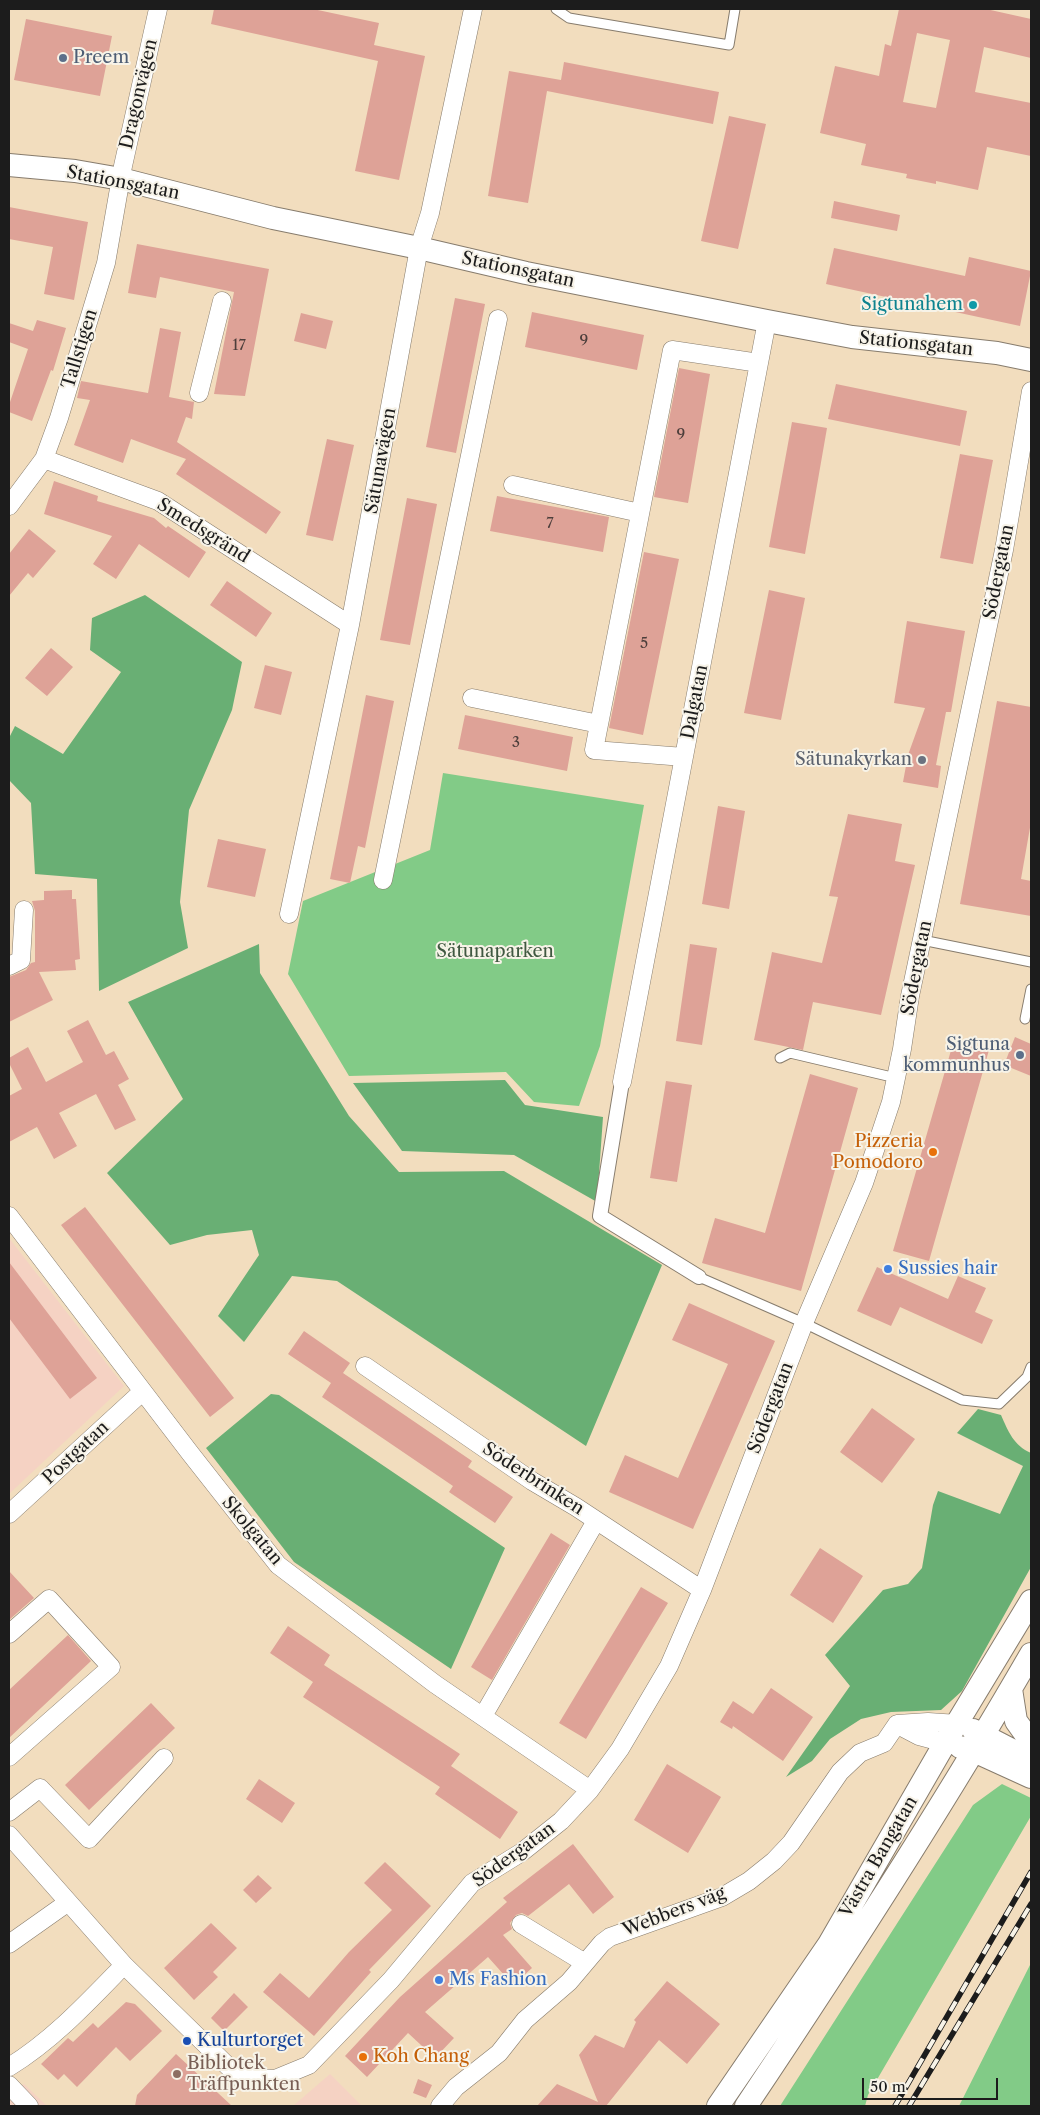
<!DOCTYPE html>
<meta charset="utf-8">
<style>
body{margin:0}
#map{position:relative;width:1040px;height:2115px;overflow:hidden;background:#f2ddbe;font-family:"Libre Caslon Text",serif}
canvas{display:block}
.frame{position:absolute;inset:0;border:10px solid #1c1c1c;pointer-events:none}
.scale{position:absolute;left:862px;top:2078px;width:136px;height:22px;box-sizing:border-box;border:2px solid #1c1c1c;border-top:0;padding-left:6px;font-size:15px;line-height:18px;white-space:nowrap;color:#1c1c1c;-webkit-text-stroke:4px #f7f3e8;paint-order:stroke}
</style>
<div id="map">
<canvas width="1040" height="2115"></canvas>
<div class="frame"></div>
<div class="scale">50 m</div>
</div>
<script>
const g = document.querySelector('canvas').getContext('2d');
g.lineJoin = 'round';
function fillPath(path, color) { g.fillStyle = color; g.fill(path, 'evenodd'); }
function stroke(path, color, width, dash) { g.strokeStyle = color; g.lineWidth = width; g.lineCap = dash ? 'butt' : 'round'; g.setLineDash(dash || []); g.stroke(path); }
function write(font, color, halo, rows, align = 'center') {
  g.font = font + ' "Libre Caslon Text",serif'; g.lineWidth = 4; g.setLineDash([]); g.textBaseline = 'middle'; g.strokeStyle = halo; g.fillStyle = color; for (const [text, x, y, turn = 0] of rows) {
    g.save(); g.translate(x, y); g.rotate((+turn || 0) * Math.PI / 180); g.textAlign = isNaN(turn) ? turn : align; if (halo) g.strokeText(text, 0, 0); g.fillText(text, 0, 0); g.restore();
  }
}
const built = new Path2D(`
 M9,1238L124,1386L9,1494Z
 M330,2074L362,2106H293Z
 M24,2084L47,2106H9V2092Z`);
const green = new Path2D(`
 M443,773L644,805L600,1046L579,1106L534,1102L506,1072L349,1076L288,974L303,901L430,850Z
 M1002,1784L1031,1798V1816L868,2095L865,2106H780L973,1805Z
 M1031,1963V2106H959Z`);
const forest = new Path2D(`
 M145,595L242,662L232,710L189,810L180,902L188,948L99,991L97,879L35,874L31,803L9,780V738L15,726L63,754L121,672L90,650L92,618Z
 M259,944L260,973L349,1116L399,1172L504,1171L662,1265L586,1446L337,1281L292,1276L244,1342L218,1316L259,1255L252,1230L207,1235L170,1245L107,1173L183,1099L128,1002Z
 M505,1080L525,1105L603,1117L597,1202L514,1155L402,1151L353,1083Z
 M271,1394L279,1395L505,1548L451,1669L294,1562L206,1448Z
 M978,1409L1001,1415C1008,1431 1014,1446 1031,1453V1567L962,1691L941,1710L891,1712L861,1719L830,1739L812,1761L786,1777L850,1686L825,1655L883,1590L908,1584L922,1568L933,1505L938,1491L1000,1514L1023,1466L957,1433Z`);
const building = new Path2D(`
 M214,9H313L379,23L374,45L425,56L399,180L355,171L378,61L211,24Z
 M899,9H986L1031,19V58L984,47L975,92L1031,103V156L987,147L978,190L936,181V184L906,178L907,174L861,165L866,144L820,133L835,66L879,76L885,44L891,46ZM917,33L950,40L936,108L903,102Z
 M26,19L112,36L100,96L14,80Z
 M564,62L719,92L713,124L547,91L528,203L488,196L509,71L561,80Z
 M729,116L766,124L738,249L701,241Z
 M834,201L900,215L897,231L831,218Z
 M9,207L88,222L74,300L44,294L53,247L9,239Z
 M137,244L269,269L245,396L214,394L234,292L160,277L156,298L128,293Z
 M834,248L965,276L969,257L1031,271L1020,326L826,284Z
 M455,298L485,304L456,453L426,447Z
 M532,312L644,335L637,370L525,347Z
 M301,313L333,321L326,349L294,341Z
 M37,320L66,328L53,371L51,370L32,421L9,412V405L28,349L9,342V323L33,331Z
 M160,328L181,332L169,397L194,402L192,419L186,417L177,442L281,512L266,534L176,474L186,459L131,439L123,463L74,445L90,400L77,398L81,381L148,393Z
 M679,368L710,374L688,503L654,497Z
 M836,384L967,411L960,446L828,419Z
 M792,422L827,428L805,554L769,547Z
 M327,439L354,445L333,541L306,535Z
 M960,454L993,460L973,564L940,558Z
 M54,481L98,496L97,501L154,518L166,528L168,526L206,552L189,578L139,544L116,579L93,564L112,536L44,514Z
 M497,496L609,517L603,552L490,531Z
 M407,498L437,504L410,645L380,640Z
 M29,529L56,551L33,578L28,573L9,596V554Z
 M644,552L679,559L643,735L609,728Z
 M227,581L272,613L256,637L210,605Z
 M769,590L805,598L781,720L744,713Z
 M907,621L965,631L951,712H946L936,765L941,766L938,788L903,782L908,755L925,708L894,703Z
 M51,648L73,667L47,696L25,678Z
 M265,665L292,672L281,715L254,708Z
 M366,695L394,701L365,848L358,846L350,883L330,879Z
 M997,701L1031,707V822L1021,879L1031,881V916L960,904Z
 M465,715L573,737L567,771L458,749Z
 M718,806L745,811L729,909L702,904Z
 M848,814L902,824L895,861L915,865L881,1015L813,1002L803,1050L754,1040L772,952L822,963L838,897L829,896Z
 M218,839L266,849L255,897L207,887Z
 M72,890V899H76L80,959L75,960L76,970L39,972L53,1000L9,1022V977L26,970L31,963L35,962V911L32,901L44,900V891Z
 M690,944L717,948L702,1045L676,1041Z
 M88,1020L106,1055L114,1051L129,1079L118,1085L136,1120L115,1130L96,1094L59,1113L77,1146L54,1159L37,1127L9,1142V1096L22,1089L9,1063V1058L28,1047L46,1082L83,1062L67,1031Z
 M1015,1037L1031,1044V1076L1004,1065Z
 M954,1040L989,1050L929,1261L893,1251Z
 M810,1074L858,1088L801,1291L702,1263L715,1218L765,1233Z
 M666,1081L692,1085L677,1182L650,1178Z
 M85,1207L234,1398L210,1417L61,1225Z
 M9,1262L97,1378L70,1399L9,1318Z
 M877,1267L948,1299L958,1276L986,1288L975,1312L993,1320L982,1344L900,1307L891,1326L857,1311Z
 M689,1303L775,1341L693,1529L609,1492L625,1455L678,1478L728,1364L672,1340Z
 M304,1331L350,1363L343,1373L472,1461L468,1467L513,1497L495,1523L449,1492L453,1486L322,1397L331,1383L288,1354Z
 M872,1408L915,1439L882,1483L840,1452Z
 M551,1533L570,1545L492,1680L471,1667Z
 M820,1548L863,1576L833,1623L790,1595Z
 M9,1571L34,1598L9,1620Z
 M641,1587L668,1603L586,1739L559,1723Z
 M288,1626L330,1655L324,1665L460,1754L451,1766L518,1812L500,1839L435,1794L440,1787L303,1697L313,1682L270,1653Z
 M68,1635L91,1661L9,1738V1690Z
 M771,1688L813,1717L783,1761L733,1726L732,1729L720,1722L733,1701L753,1714Z
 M151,1703L175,1728L89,1810L65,1785Z
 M667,1764L721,1797L688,1853L634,1820Z
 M259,1779L295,1803L282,1823L246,1799Z
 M573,1844L614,1897L593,1914L569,1884L528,1916L522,1913L516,1915L510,1923L512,1929L503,1935L532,1968L513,1985L488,1957L425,2012L454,2038L435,2058L408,2033L367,2077L345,2056L400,1997L507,1902L503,1898Z
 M385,1862L431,1906L369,1970L371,1972L314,2036L263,1992L280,1973L309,1998L349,1952L392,1910L364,1883Z
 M258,1875L272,1888L256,1903L243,1890Z
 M211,1923L237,1948L213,1972L218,1977L194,2000L164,1968Z
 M667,1981L720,2024L687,2064L659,2040L606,2106H608H537L557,2084L598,2102L579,2055L595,2035L624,2048L636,2022L634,2020Z
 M234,1993L248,2007L224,2031L211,2018Z
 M126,2002L135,2004L162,2031L130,2061L116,2047L77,2087L64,2074L58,2080L41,2064L68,2038L73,2042L93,2023L98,2028Z
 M176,2054L232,2106H135L137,2095Z
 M418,2079L432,2085L426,2098L413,2093Z`);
const service = new Path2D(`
 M556,9L569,18L729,45L735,9
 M922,940L1031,962
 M1025,1019L1031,989
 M780,1058L790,1053L896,1078
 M699,1277L804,1323L962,1400L999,1404L1027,1377L1031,1367`);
const pedestrian = new Path2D(`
 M622,1082L600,1216L699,1277`);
const minor = new Path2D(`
 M199,393L222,301
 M44,459L158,501L350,625
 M513,485L640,513
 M9,506L44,459L59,418L106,263L123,166L158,9
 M472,698L599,724
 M684,757L594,750L672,350L759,363
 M383,880L498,319
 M289,914L350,625L419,248L430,213L473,9
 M9,966L21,960L24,910
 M622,1082L767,321
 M9,1216L190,1453L278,1565L435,1684L590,1790
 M365,1366L532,1481L576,1507L702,1590
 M9,1514L142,1392
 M9,1634L49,1599L111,1667L9,1757
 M483,1716L596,1521
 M897,1724L928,1722L958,1724
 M898,1725L919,1736L945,1743
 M9,1812L40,1788L89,1839L164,1758
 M9,1835L124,1965L239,2077L275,2079L309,2065L391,1980L472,1883L522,1852L561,1821L590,1790L620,1749L669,1666L702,1590L804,1323L864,1183L891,1102L902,1049L910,996L1004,550L1031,391
 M521,1924L585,1963
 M9,1944L67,1903
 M9,2067C53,2040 88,2002 124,1965
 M9,2085L29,2106
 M440,2106L456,2087L499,2053L525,2020L569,1982L602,1943L610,1937L722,1897L749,1881L774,1861L791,1843L840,1772L860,1753L884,1743L897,1724`);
const tertiary = new Path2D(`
 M9,165L75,171L121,179L273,218L419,248L526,273L767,321L852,337L997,353L1031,360
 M1011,1689L1016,1721L1031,1742
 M973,1730L1031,1760
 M960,1747L974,1751L1031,1777
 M718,2106L829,1944L945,1743L1031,1601
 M746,2106C845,1958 942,1808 1031,1654`);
const rail = new Path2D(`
 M895,2106L1031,1872
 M909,2106L1031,1904`);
const markers = [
 [63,58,5,"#5c6f8a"],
 [973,305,5,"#0f9aa8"],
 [922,760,5,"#6b7280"],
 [1020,1055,5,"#5c6f8a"],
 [933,1152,5,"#e8710a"],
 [888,1269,5,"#3f7fe0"],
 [439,1980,5,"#3f7fe0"],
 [187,2041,5,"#1a4fb4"],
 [363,2057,5,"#e8710a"],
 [177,2074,5,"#8d6e63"]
];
const numberNames = [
 ["9",584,341],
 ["17",239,346],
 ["9",681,435],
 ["7",550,524],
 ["5",644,644],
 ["3",516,743]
];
const serviceNames = [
 ["Preem",73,58],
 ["Sigtuna",1010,1045,"right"],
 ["kommunhus",1010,1066,"right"]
];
const streetNames = [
 ["Dragonvägen",139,94,-77],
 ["Stationsgatan",123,183,11],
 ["Stationsgatan",518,270,12],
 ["Stationsgatan",916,344,6],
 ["Tallstigen",80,349,-73],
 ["Sätunavägen",381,461,-80],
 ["Smedsgränd",203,531,32],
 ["Södergatan",999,572,-79],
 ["Dalgatan",695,702,-79],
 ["Södergatan",917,968,-79],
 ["Södergatan",771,1408,-69],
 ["Postgatan",76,1453,-43],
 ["Söderbrinken",533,1479,33],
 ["Skolgatan",252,1531,50],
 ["Södergatan",514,1855,-36],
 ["Västra Bangatan",879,1857,-60],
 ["Webbers väg",674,1912,-21]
];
const cultureNames = [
 ["Sigtunahem",963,305]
];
const worshipNames = [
 ["Sätunakyrkan",912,760]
];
const parkNames = [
 ["Sätunaparken",495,952]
];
const foodNames = [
 ["Pizzeria",923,1142],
 ["Pomodoro",923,1163],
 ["Koh Chang",373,2057,"left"]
];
const shopNames = [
 ["Sussies hair",898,1269],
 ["Ms Fashion",449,1980]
];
const transitNames = [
 ["Kulturtorget",197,2041]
];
const educationNames = [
 ["Bibliotek",187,2064],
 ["Träffpunkten",187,2085]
];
fillPath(built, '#f5d2c3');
fillPath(green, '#82cb87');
fillPath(forest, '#69af74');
fillPath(building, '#dea297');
stroke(service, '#877c6d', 11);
stroke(pedestrian, '#877c6d', 16);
stroke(minor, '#877c6d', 19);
stroke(tertiary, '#877c6d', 24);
stroke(service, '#fff', 9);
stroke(pedestrian, '#fff', 14);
stroke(minor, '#fff', 18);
stroke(tertiary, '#fff', 22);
stroke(rail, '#1c1c1c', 5.5);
stroke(rail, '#f7f3e8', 4, [11]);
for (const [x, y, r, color] of markers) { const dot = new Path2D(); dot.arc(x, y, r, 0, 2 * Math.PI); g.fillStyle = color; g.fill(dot); stroke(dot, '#f7f3e8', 2); }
write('15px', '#4c3e3b', null, numberNames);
write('18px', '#4e5e75', '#f7f3e8', serviceNames, 'left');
write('18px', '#1c1c1c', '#f7f3e8', streetNames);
write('18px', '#0d838f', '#f7f3e8', cultureNames, 'right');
write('18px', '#5b616d', '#f7f3e8', worshipNames, 'right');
write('18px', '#405941', '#f7f3e8', parkNames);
write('18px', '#c56008', '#f7f3e8', foodNames, 'right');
write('18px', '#366cbe', '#f7f3e8', shopNames, 'left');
write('18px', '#164399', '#f7f3e8', transitNames, 'left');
write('18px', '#785e54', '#f7f3e8', educationNames, 'left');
</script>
